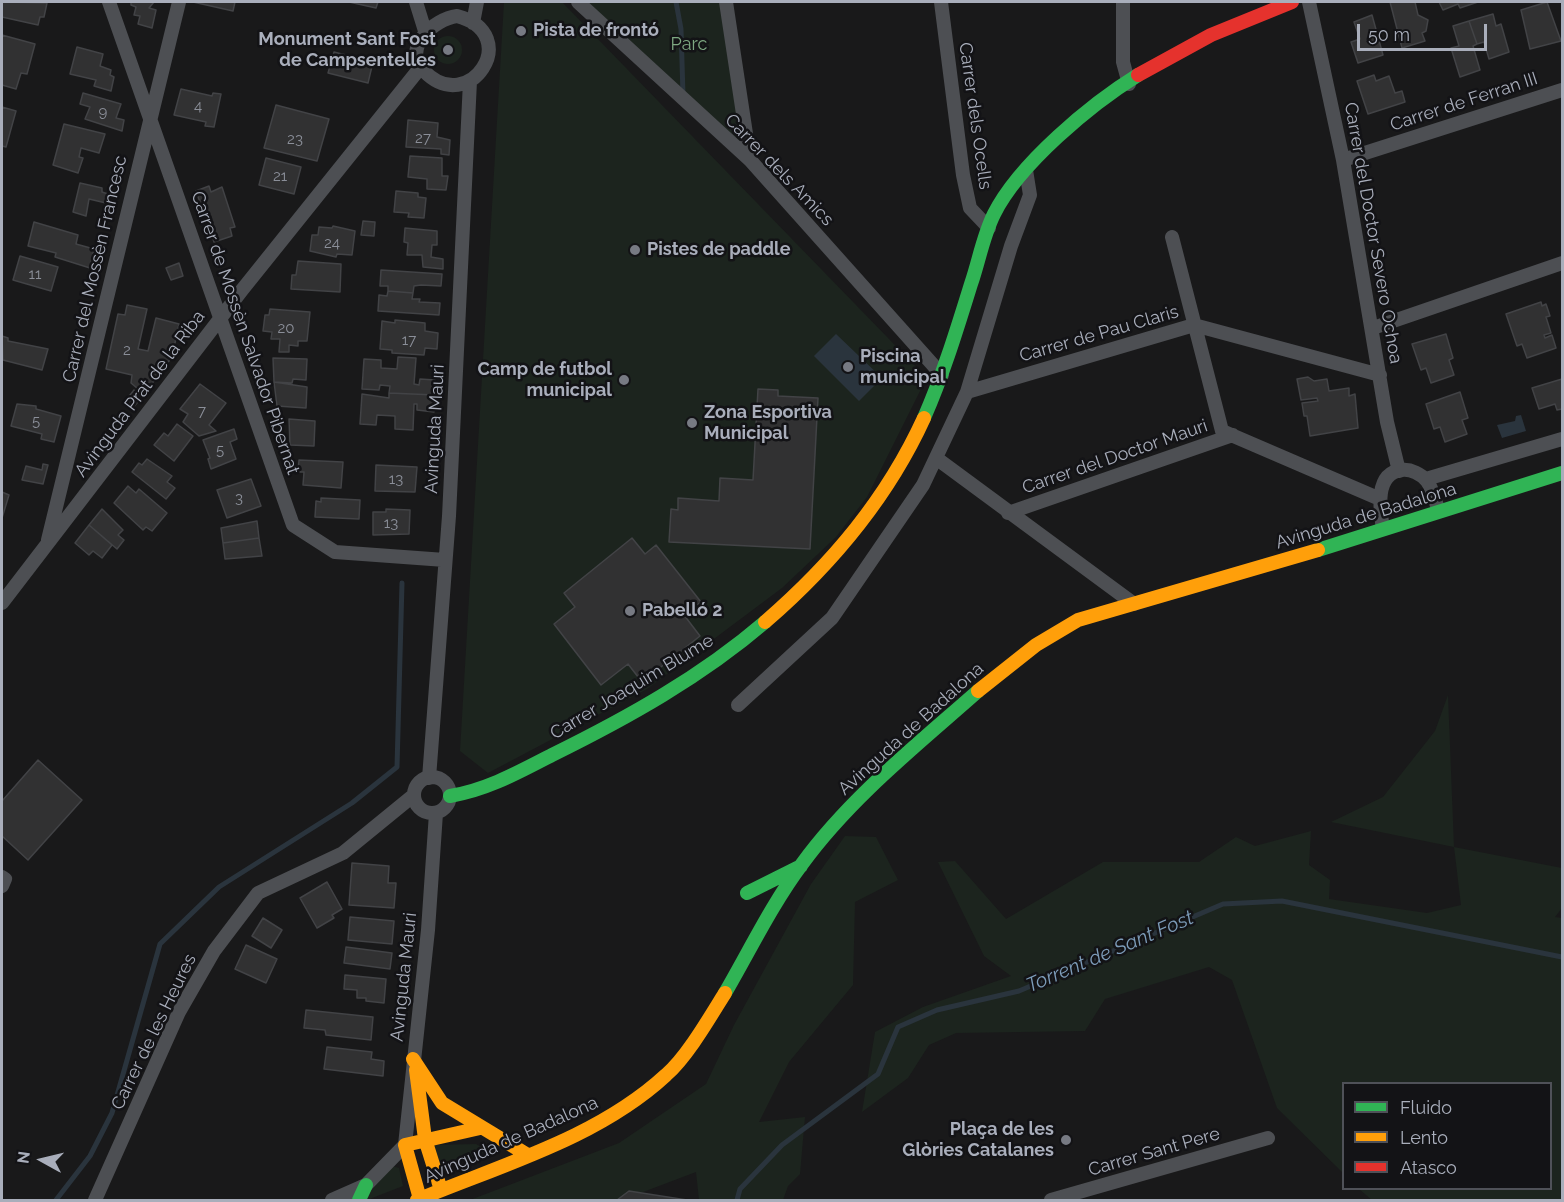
<!DOCTYPE html>
<meta charset="utf-8">
<style>
body{margin:0}
#map{position:relative;width:1564px;height:1202px;overflow:hidden;background:#19191a;font-family:Raleway,sans-serif}
canvas{display:block}
.frame{position:absolute;inset:0;border:3px solid #a9aebb;pointer-events:none}
.legend{position:absolute;left:1342px;top:1082px;width:210px;height:108px;box-sizing:border-box;background:#131316;border:2px solid #4f5158;margin:0;padding:8px 10px;list-style:none;font-size:18px;color:#a9aebb}
.legend li{display:flex;align-items:center;gap:12px;height:30px}
.legend b{width:30px;border:2px solid #4f5158}
.north{position:absolute;left:12px;top:1130px;width:60px;height:60px;-webkit-text-stroke:4px #131316;paint-order:stroke;rotate:278deg;font-size:16px;font-weight:700;line-height:24px;text-align:center;color:#a9aebb}
.north::after{content:'';display:block;margin:auto;width:21px;height:27px;background:#a9aebb;clip-path:polygon(50% 0,100% 100%,50% 72%,0 100%)}
.scale{position:absolute;left:1357px;top:24px;width:130px;height:27px;box-sizing:border-box;border:3px solid #a9aebb;border-top:0;padding-left:8px;font-size:18px;line-height:21px;white-space:nowrap;color:#a9aebb;-webkit-text-stroke:4px #131316;paint-order:stroke}
</style>
<div id="map">
<canvas width="1564" height="1202"></canvas>
<div class="frame"></div>
<ul class="legend">
<li><b style="height:8px;background:#30b455"></b>Fluido</li>
<li><b style="height:8px;background:#ff9f0a"></b>Lento</li>
<li><b style="height:8px;background:#e5322d"></b>Atasco</li>
</ul>
<div class="north">N</div>
<div class="scale">50 m</div>
</div>
<script>
const g = document.querySelector('canvas').getContext('2d');
g.lineJoin = 'round';
function fillPath(path, color) { g.fillStyle = color; g.fill(path, 'evenodd'); }
function stroke(path, color, width, dash) { g.strokeStyle = color; g.lineWidth = width; g.lineCap = dash ? 'butt' : 'round'; g.setLineDash(dash || []); g.stroke(path); }
function write(font, color, halo, rows, align = 'center') {
  g.font = font + ' Raleway,sans-serif'; g.lineWidth = 5; g.setLineDash([]); g.textBaseline = 'middle'; g.strokeStyle = halo; g.fillStyle = color; for (const [text, x, y, turn = 0] of rows) {
    g.save(); g.translate(x, y); g.rotate((+turn || 0) * Math.PI / 180); g.textAlign = isNaN(turn) ? turn : align; if (halo) g.strokeText(text, 0, 0); g.fillText(text, 0, 0); g.restore();
  }
}
const green = new Path2D(`
 M504,2H562L921,372L922,387L867,497L836,537L782,588L647,689L488,773L460,751Z
 M578,2H726L750,160Z
 M434 50a14 14 0 1 1 28 0a14 14 0 1 1-28 0Z
 M1448,695L1454,847L1562,868V908L1555,917L1562,918V1200H1372L1359,1189L1550,1188V1084H1344L1343,1173L1277,1108L1232,980L1209,967L1105,999L1085,1031L956,1033L929,1045L908,1078L862,1112L875,1032L923,1007L1011,976L984,956L938,862L955,861L1006,919L1103,862H1199L1236,837L1255,846L1311,831L1309,865L1330,880L1329,899L1427,913L1461,905L1454,847L1331,822L1383,797L1435,731Z
 M845,836L876,837L898,880L855,902L853,985L789,1062L759,1122L805,1117L800,1174L788,1186L783,1200H699L696,1172L622,1200H470L619,1143L706,1084L734,1025L811,884Z
 M476,1144L488,1151L440,1170L433,1145Z
 M392,1166L399,1168L403,1186L367,1200L370,1188Z`);
const water = new Path2D(`
 M836,334L882,378L859,401L814,356Z
 M1521,415L1526,431L1502,438L1497,425L1515,421L1516,416Z`);
const stream = new Path2D(`
 M676,2L681,29L683,95
 M56,1200L90,1156L112,1113L160,944L219,887L352,803L397,767L402,583
 M737,1200L740,1189L782,1145L878,1074L898,1027L937,1010L1019,991L1223,904L1282,901L1562,957`);
const building = new Path2D(`
 M4,2L47,3L44,17H40L38,25L2,17V3Z
 M131,2H154L149,8L156,10L152,28L138,24L140,16L134,15L136,7L131,5Z
 M193,2H235L233,11Z
 M349,2H378L376,8Z
 M1390,2H1415L1418,15L1428,20L1426,31L1422,33L1425,41L1402,48Z
 M1439,2H1478L1460,8L1458,4L1443,10Z
 M1547,2L1561,41L1530,49L1521,10Z
 M1493,14L1496,26L1501,24L1509,52L1489,59L1484,42L1477,44L1469,21Z
 M1372,15L1383,55L1358,63L1351,42L1360,39L1354,22Z
 M1469,21L1477,44L1473,46L1480,70L1460,77L1451,48L1459,46L1453,26Z
 M2,35L35,44L27,74L21,73L16,89L2,85Z
 M77,47L103,54L100,66L111,70L110,75L114,77L111,91L94,86L96,80L70,74Z
 M334,52L373,62L368,83L328,73Z
 M1374,75L1376,81L1389,76L1395,93L1402,91L1405,102L1368,114L1357,81Z
 M181,89L212,96L213,93L221,94L214,127L205,126L206,122L174,115Z
 M83,93L121,104L116,118L124,120L122,131L85,119L90,107L80,104Z
 M276,105L329,119L317,161L264,148Z
 M2,107L16,111L6,147L2,146Z
 M408,120L438,123L437,137L450,140L449,155L441,154V149L406,147Z
 M64,124L105,134L99,153L81,148L79,157L83,158L78,173L53,165Z
 M410,156L442,158V176H448L446,190L427,189V179L408,177Z
 M266,158L301,167L294,194L259,185Z
 M80,183L102,188V192L108,194L106,203L89,199L86,216L73,212Z
 M209,186L211,192L222,187L235,227L230,228L232,236L214,242L196,191Z
 M396,191L418,193V197L426,198L424,218L408,217L409,213L394,212Z
 M363,221L375,222L374,236L361,235Z
 M34,222L78,235L76,244L94,249L90,268L55,257L56,253L28,246Z
 M333,226L355,231L352,255L337,254L336,257L310,251L312,235H318L319,227L332,228Z
 M405,228L437,231V245H432L431,257L443,259V269L423,267L422,255H407L408,243L404,242Z
 M20,256L58,267L51,291L13,280Z
 M298,261L341,264L340,292L291,289L292,275H296Z
 M179,263L183,276L171,280L166,268Z
 M381,270L442,274L441,286L421,285L414,286L413,293L388,291V286H380Z
 M388,291L413,293L412,299H420L419,302L440,303L439,315L378,311L379,295L387,296Z
 M1541,302L1542,306L1546,304L1550,316L1546,317L1551,333L1544,335L1545,338L1552,335L1556,348L1527,358L1522,344L1517,346L1506,314Z
 M127,305L147,309L138,349L148,351L156,318L179,324L175,343L164,355L172,357L144,394L131,383L132,375L106,369L118,314L125,315Z
 M270,309L310,312L307,341H298V346L289,345V352H279L280,339H271L272,332L263,331L265,315H269Z
 M395,320L425,323V331L438,333L437,349L425,348L424,355L392,353V350L380,349L382,321L395,323Z
 M1446,334L1453,358L1449,360L1454,375L1431,383L1426,368L1421,370L1412,344Z
 M2,336L8,338V341L48,349L42,370L3,360Z
 M398,357L416,358L414,384L419,385L420,379L435,380V395L389,393L390,386L380,385L379,390L362,389L364,359L381,360V368L397,369Z
 M273,358L307,359L306,380L293,379L292,383L274,382Z
 M1308,377L1314,381L1327,379L1329,391L1349,388V396L1355,394L1358,428L1310,436L1307,416H1304L1302,403L1318,401L1317,398L1301,400L1297,379Z
 M1562,379V409L1557,410L1555,404L1539,409L1532,388Z
 M274,382L307,387L306,408L277,406Z
 M200,384L226,403L209,425L216,431L199,436L183,422L188,414L180,409Z
 M758,389L778,390V396L818,398L810,549L669,542L671,509L678,510V498L719,501L720,478L753,480Z
 M134,390L142,397L131,410L123,404Z
 M1460,392L1468,418L1462,420L1467,434L1445,442L1440,427L1434,429L1426,404Z
 M389,393L435,395L434,412L417,410V404H414L413,430L395,429V416L377,415L376,425L360,424L362,394L389,398Z
 M17,404L36,406V409L61,416L54,442L41,439L42,434L11,426Z
 M289,419L315,421L314,446L290,445Z
 M177,424L193,436L174,461L154,445L164,433L168,436Z
 M234,429L237,439L230,442L236,459L211,469L208,459L210,458L203,440Z
 M147,459L172,476L167,482L175,488L166,499L132,472L139,463L142,465Z
 M299,460L343,462L341,488L303,485L304,472H298Z
 M43,464L48,465L43,484L22,480L26,466L42,470Z
 M376,465L417,467L415,492L375,491Z
 M251,479L261,506L227,518L217,490Z
 M128,486L136,493L139,489L167,513L152,531L146,527L143,530L114,503Z
 M2,492L9,495L2,518Z
 M321,498L360,500L359,519L315,517L316,501L321,502Z
 M102,509L123,530L118,535L124,540L117,549L89,525Z
 M386,509L410,510L409,534L373,535V512H386Z
 M257,521L259,538L223,543L221,528Z
 M89,525L112,545L102,558L93,551L89,555L75,543Z
 M259,538L262,556L225,559L223,543Z
 M632,538L645,554L656,545L701,602L684,615L700,636L642,682L628,664L601,685L554,624L575,607L564,593Z
 M38,760L82,800L28,860L2,836V801Z
 M352,863L389,866L388,883H396L394,908L349,905Z
 M327,882L342,909L332,915L334,918L317,928L300,898Z
 M350,917L394,921L392,944L348,940Z
 M263,918L282,930L271,948L252,936Z
 M246,945L277,959L266,983L235,969Z
 M346,947L392,953L390,969L344,963Z
 M345,975L386,979L384,1003L366,1001V998H357V990L344,989Z
 M306,1010L373,1017L371,1040L326,1035L325,1030L304,1028Z
 M327,1047L372,1052L371,1059L384,1061L383,1076L324,1069Z
 M629,1191L687,1200H617Z`);
const street = new Path2D(`
 M109,2L293,525L335,552L445,560
 M416,2L425,31
 M578,2L750,160L942,375
 M726,2L750,160
 M941,2L963,175L970,208L989,228
 M1123,2V62L1129,84
 M1309,2L1343,160L1387,422L1399,471
 M457,16C525,34 469,118 424,71C401,48 434,19 457,16Z
 M473,23L477,2
 M1343,160L1562,90
 M1172,237L1222,431L1380,499
 M1373,328L1562,263
 M967,392L1194,325L1380,375
 M936,458L1134,604
 M1426,479L1562,439
 M1008,513L1233,435
 M1383,529C1380,510 1374,473 1402,470C1411,469 1421,474 1427,481C1433,489 1435,502 1439,511
 M48,540L179,2
 M2,603L242,290L420,68
 M738,705L832,618L923,485L967,392L1011,246L1030,195L1026,170
 M414 795a18 18 0 1 1 36 0a18 18 0 1 1-36 0Z
 M429,778L449,516L470,81
 M2,877L5,879L2,886
 M95,1200L179,1012L214,951L258,893L343,853L414,795
 M332,1200L366,1185L405,1145L428,930L436,813
 M1051,1200L1268,1138`);
const fast = new Path2D(`
 M924,418C943,375 957,329 971,284C979,261 983,236 994,214C1019,164 1091,104 1138,75
 M1318,550L1562,473
 M450,796C487,790 519,772 552,755C627,718 701,677 765,622
 M747,893L801,866
 M725,993C750,950 772,904 802,864C850,798 917,745 978,691
 M359,1200L366,1185`);
const slow = new Path2D(`
 M765,622C832,564 887,499 924,418
 M978,691L1036,645L1078,620L1318,550
 M413,1059L442,1103L526,1154
 M416,1070L425,1139L441,1190
 M420,1199L405,1145L480,1128
 M417,1200C501,1165 598,1138 666,1075C687,1057 710,1017 725,993`);
const jam = new Path2D(`
 M1138,75L1211,35L1292,2`);
const markers = [
 [521,31,6,"#777a83"],
 [448,50,6,"#777a83"],
 [635,250,6,"#777a83"],
 [848,367,6,"#777a83"],
 [624,380,6,"#777a83"],
 [692,423,6,"#777a83"],
 [630,611,6,"#777a83"],
 [1066,1140,6,"#777a83"]
];
const numberNames = [
 ["4",198,106],
 ["9",103,112],
 ["27",423,138],
 ["23",295,139],
 ["21",280,176],
 ["24",332,243],
 ["11",35,274],
 ["20",286,328],
 ["17",409,340],
 ["2",127,350],
 ["7",202,411],
 ["5",36,421],
 ["5",220,450],
 ["13",396,479],
 ["3",239,498],
 ["13",391,523]
];
const poiNames = [
 ["Pista de frontó",533,31],
 ["Monument Sant Fost",436,40,"right"],
 ["de Campsentelles",436,61,"right"],
 ["Pistes de paddle",647,250],
 ["Piscina",860,357],
 ["municipal",860,378],
 ["Camp de futbol",612,370,"right"],
 ["municipal",612,391,"right"],
 ["Zona Esportiva",704,413],
 ["Municipal",704,434],
 ["Pabelló 2",642,611],
 ["Plaça de les",1054,1130,"right"],
 ["Glòries Catalanes",1054,1151,"right"]
];
const parkNames = [
 ["Parc",689,45]
];
const streetNames = [
 ["Carrer de Ferran III",1464,102,-18],
 ["Carrer dels Ocells",975,116,82],
 ["Carrer dels Amics",779,170,46],
 ["Carrer del Doctor Severo Ochoa",1373,233,80],
 ["Carrer del Mossèn Francesc",95,269,-77],
 ["Carrer de Mossèn Salvador Pibernat",245,333,71],
 ["Carrer de Pau Claris",1099,334,-16],
 ["Avinguda Prat de la Riba",140,394,-53],
 ["Avinguda Mauri",435,429,-87],
 ["Carrer del Doctor Mauri",1115,457,-19],
 ["Avinguda de Badalona",1366,516,-17],
 ["Carrer Joaquim Blume",632,687,-31],
 ["Avinguda de Badalona",911,729,-42],
 ["Avinguda Mauri",404,977,-84],
 ["Carrer de les Heures",154,1032,-64],
 ["Avinguda de Badalona",511,1140,-24],
 ["Carrer Sant Pere",1154,1152,-16]
];
const waterNames = [
 ["Torrent de Sant Fost",1110,952,-23]
];
fillPath(green, '#1c241e');
fillPath(water, '#2a343d');
stroke(stream, '#2a343d', 5);
fillPath(building, '#313132');
stroke(building, '#424346', 1.5);
stroke(street, '#4d4f53', 14);
stroke(fast, '#30b455', 14);
stroke(slow, '#ff9f0a', 14);
stroke(jam, '#e5322d', 14);
for (const [x, y, r, color] of markers) { const dot = new Path2D(); dot.arc(x, y, r, 0, 2 * Math.PI); g.fillStyle = color; g.fill(dot); stroke(dot, '#131316', 2); }
write('15px', '#8b8f99', null, numberNames);
write('bold 18px', '#a9aebb', '#131316', poiNames, 'left');
write('18px', '#7ea882', '#131316', parkNames);
write('18px', '#a9aebb', '#131316', streetNames);
write('italic 20px', '#7d9cb9', '#131316', waterNames);
</script>
